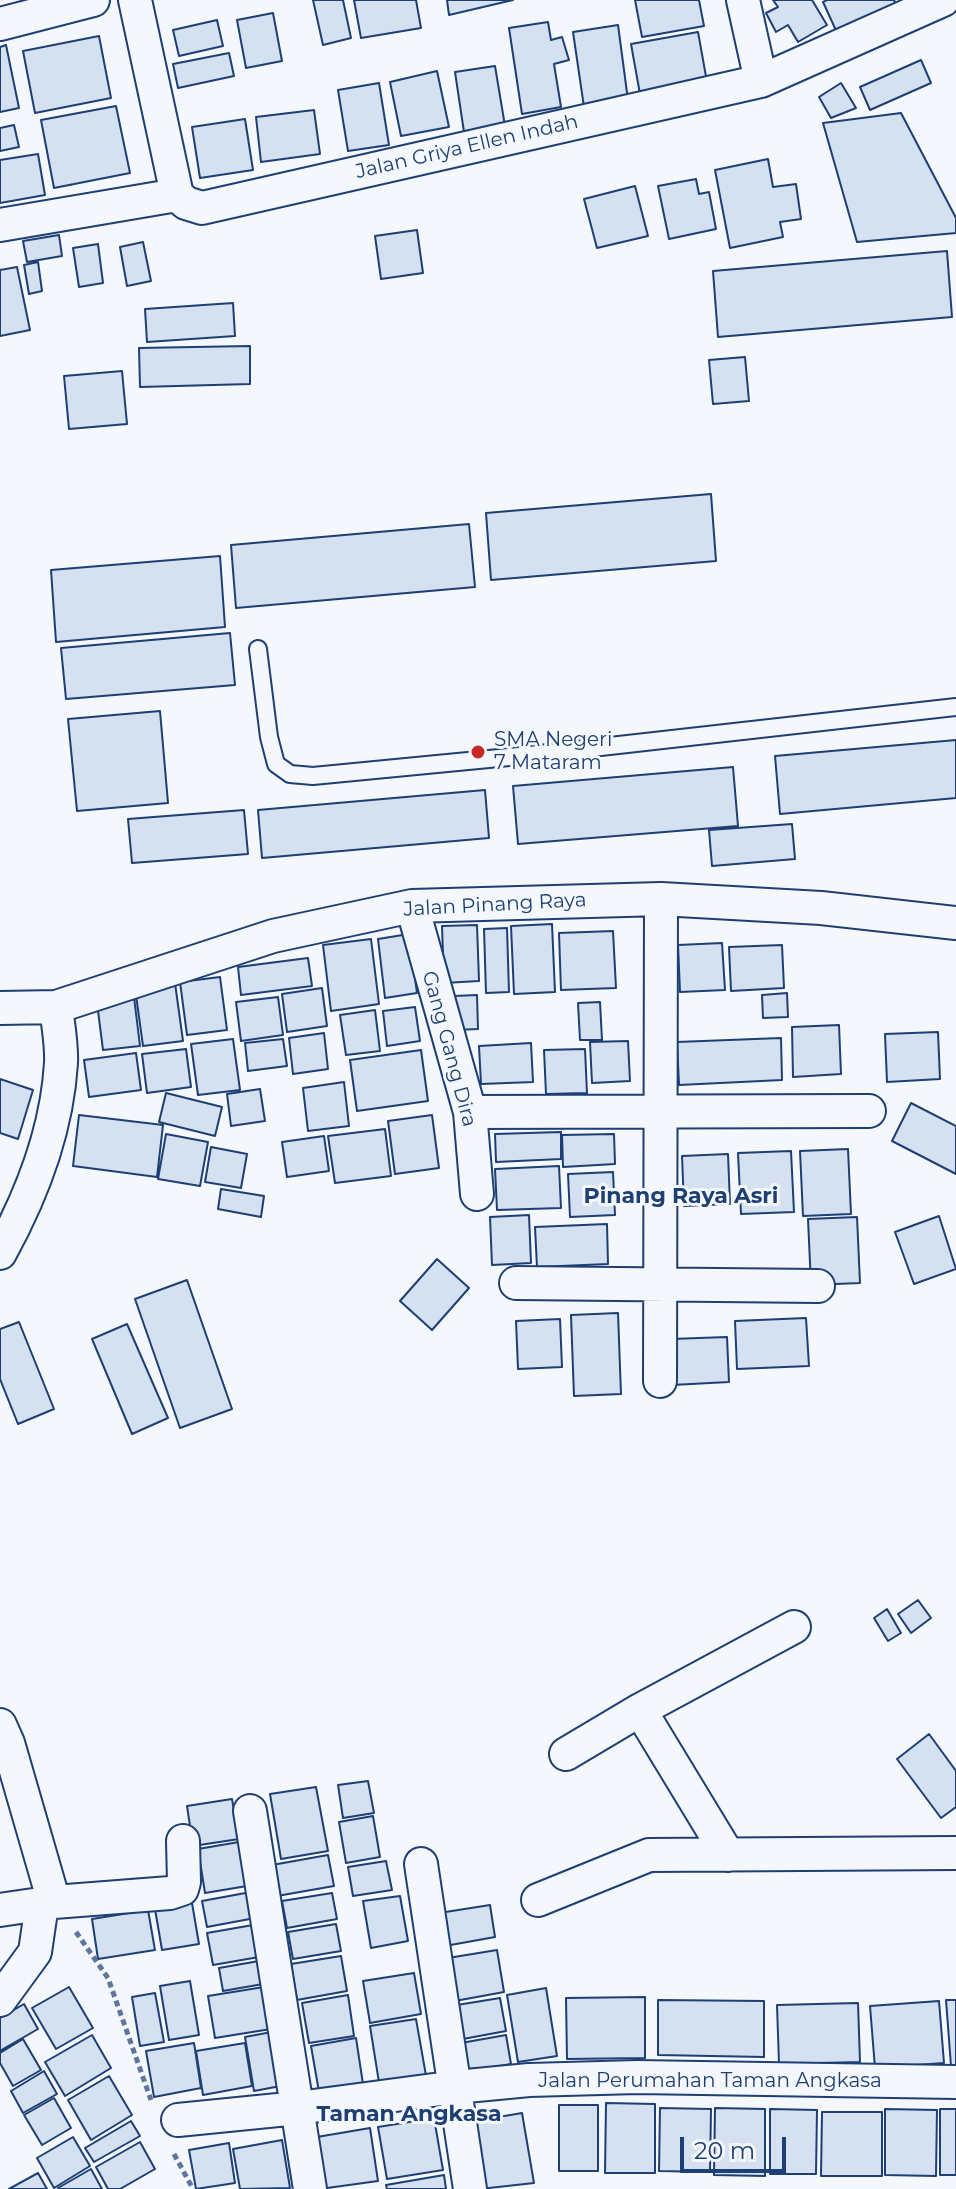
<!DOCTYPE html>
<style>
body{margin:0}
#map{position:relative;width:956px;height:2189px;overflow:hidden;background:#f4f7fb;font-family:Montserrat,sans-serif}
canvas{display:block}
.scale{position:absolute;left:680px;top:2137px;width:106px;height:36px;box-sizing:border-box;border:4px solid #1d3f73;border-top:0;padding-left:10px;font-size:24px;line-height:28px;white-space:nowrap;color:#1d3f73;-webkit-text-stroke:6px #f4f7fb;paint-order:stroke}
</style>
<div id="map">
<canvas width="956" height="2189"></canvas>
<div class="scale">20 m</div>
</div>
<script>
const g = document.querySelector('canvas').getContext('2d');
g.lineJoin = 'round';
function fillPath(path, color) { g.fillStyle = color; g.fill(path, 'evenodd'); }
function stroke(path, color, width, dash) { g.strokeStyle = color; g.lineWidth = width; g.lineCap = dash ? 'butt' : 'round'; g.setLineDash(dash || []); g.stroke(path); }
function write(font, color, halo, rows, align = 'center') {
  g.font = font + ' Montserrat,sans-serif'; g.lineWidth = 6; g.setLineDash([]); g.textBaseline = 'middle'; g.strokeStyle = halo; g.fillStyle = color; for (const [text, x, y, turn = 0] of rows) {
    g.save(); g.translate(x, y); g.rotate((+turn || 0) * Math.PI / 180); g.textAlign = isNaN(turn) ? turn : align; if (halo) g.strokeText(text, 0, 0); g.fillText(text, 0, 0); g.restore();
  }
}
const building = new Path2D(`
 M313,0H343L351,38L323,45Z
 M354,0H416L421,28L361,38Z
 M447,0H513L449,15Z
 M635,0H699L704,26L642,37Z
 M773,0H812L827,25L798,42L788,25L776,32L766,13L778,7Z
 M827,0H894L898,9L839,37L823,2Z
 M273,13L282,61L246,68L237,20Z
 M217,20L223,46L179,56L173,30Z
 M548,22L551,40L562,37L569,60L554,64L561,107L522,114L509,28Z
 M618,25L628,100L584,107L573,32Z
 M698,32L707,82L640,94L631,44Z
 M99,36L111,98L35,113L23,51Z
 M6,45L19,108L0,112V47Z
 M229,53L234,76L178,88L173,64Z
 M921,60L931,83L870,110L860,87Z
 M495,66L505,126L464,132L455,72Z
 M437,71L449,127L401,136L390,82Z
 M379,83L389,145L348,151L338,90Z
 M841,83L856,108L831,118L819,97Z
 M116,106L130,173L54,188L41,120Z
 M314,110L320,154L261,162L256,117Z
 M901,113L956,218V233L857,242L823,123Z
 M245,119L253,170L200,178L192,127Z
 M14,125L19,147L0,151V128Z
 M38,154L45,195L0,203V160Z
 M768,159L773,187L796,184L801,219L780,222L783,237L730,248L715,170Z
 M696,179L699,194L709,192L716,229L669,239L658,186Z
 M635,186L648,236L597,248L584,199Z
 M417,230L423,273L381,279L375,236Z
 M59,235L62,256L27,262L23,241Z
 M143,242L151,281L127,286L120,247Z
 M98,244L103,283L79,287L73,248Z
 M947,251L952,317L718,337L713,271Z
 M38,262L42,291L29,294L24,265Z
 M17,267L30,330L0,336V270Z
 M233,303L235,336L147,342L145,309Z
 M250,346V384L140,387L139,348Z
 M745,357L749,401L713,404L709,360Z
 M122,371L127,424L69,429L64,376Z
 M711,494L716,561L491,580L486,513Z
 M469,524L475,587L236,608L231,545Z
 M220,556L225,627L56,642L51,570Z
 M230,633L235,685L66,699L61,648Z
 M160,711L168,803L77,811L68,719Z
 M956,740V798L780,814L775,756Z
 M733,767L738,826L518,844L513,786Z
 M485,790L489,838L262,858L258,810Z
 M244,810L248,854L132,863L128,819Z
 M792,824L795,859L712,866L709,830Z
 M552,924L555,992L514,994L511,926Z
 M477,925L479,981L444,983L442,926Z
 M507,928L509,992L486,993L484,929Z
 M613,931L616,988L561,990L559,933Z
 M409,934L417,993L385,998L378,939Z
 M371,939L379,1004L331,1011L323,945Z
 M722,943L725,990L680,992L678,945Z
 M782,945L784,988L731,991L729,947Z
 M308,958L312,986L241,995L238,967Z
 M220,977L227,1030L187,1035L180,982Z
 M175,983L183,1041L143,1046L135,988Z
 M322,988L327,1026L287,1032L282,994Z
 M787,993L788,1017L763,1018L762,995Z
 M477,995L478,1029L455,1030L454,996Z
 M134,997L140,1046L103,1050L97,1003Z
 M278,997L283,1035L241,1041L236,1002Z
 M600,1002L602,1040H580L578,1003Z
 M415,1007L420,1041L387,1046L383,1011Z
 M375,1010L380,1051L346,1055L340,1015Z
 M839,1025L841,1074L793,1077L792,1027Z
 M938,1032L940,1079L887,1082L885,1034Z
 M324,1033L328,1069L293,1074L289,1038Z
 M781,1038L782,1080L679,1085L677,1042Z
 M233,1039L240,1090L198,1095L191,1044Z
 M283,1039L287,1066L248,1071L245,1043Z
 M628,1041L630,1081L592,1083L590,1042Z
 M531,1043L533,1082L481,1084L479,1046Z
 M186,1049L191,1087L147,1093L142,1054Z
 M585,1049L587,1093L546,1094L544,1050Z
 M421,1050L428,1101L357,1111L350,1060Z
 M136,1053L141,1090L89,1097L84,1060Z
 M0,1079L33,1090L18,1139L0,1133Z
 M344,1082L349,1126L308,1131L303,1088Z
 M260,1089L265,1121L231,1126L227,1094Z
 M166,1093L222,1107L215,1136L159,1122Z
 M911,1103L956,1126V1174L892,1141Z
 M79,1115L163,1125L157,1177L73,1166Z
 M432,1115L439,1168L395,1174L388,1121Z
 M385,1129L391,1176L335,1183L328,1136Z
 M561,1132V1159L496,1162L495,1134Z
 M166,1134L208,1142L200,1186L158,1179Z
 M614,1134L615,1164L563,1167L562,1135Z
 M324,1136L329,1171L287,1177L282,1142Z
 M211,1147L247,1154L241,1188L205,1182Z
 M848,1149L851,1214L803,1216L800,1151Z
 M791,1151L794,1212L741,1214L738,1153Z
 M728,1154L730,1204L684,1206L682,1156Z
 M559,1166L561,1208L497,1210L495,1169Z
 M613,1172L615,1215L570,1217L568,1174Z
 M221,1189L264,1196L261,1217L218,1209Z
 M529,1215L531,1263L492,1265L490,1217Z
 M939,1216L956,1269L914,1284L895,1232Z
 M857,1217L860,1283L811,1285L808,1219Z
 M607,1224L608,1264L537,1267L535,1227Z
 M437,1259L469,1288L432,1330L400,1301Z
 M187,1280L232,1409L180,1428L135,1299Z
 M618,1313L621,1394L574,1396L571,1315Z
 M806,1318L809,1366L737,1369L735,1321Z
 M560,1319L562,1367L518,1369L516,1321Z
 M19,1322L54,1409L18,1424L0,1379V1329Z
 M127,1324L168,1418L132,1434L92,1339Z
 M727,1337L729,1382L672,1385L671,1339Z
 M918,1600L931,1618L911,1633L898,1614Z
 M887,1609L901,1633L888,1641L874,1618Z
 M929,1734L956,1771V1807L941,1818L897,1759Z
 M368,1781L374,1813L343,1818L338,1785Z
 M316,1787L328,1851L281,1859L270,1794Z
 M232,1799L239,1839L193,1846L187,1806Z
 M373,1816L380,1857L346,1863L339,1822Z
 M239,1842L247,1886L205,1893L198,1849Z
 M328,1855L334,1886L277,1896L272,1865Z
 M386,1861L392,1890L353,1896L348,1867Z
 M251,1892L255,1918L207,1927L202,1901Z
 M332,1893L337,1919L287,1928L282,1901Z
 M400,1896L408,1941L371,1948L363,1901Z
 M192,1903L199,1944L162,1950L155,1909Z
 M490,1905L495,1937L445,1946L439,1913Z
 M148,1910L155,1950L98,1959L92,1919Z
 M336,1924L341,1951L293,1959L288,1932Z
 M253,1925L259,1957L213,1965L207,1933Z
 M497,1950L504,1992L455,2001L448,1958Z
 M341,1956L347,1991L297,2000L291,1964Z
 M259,1961L263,1984L223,1991L219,1968Z
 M414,1973L421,2014L370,2023L363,1981Z
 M190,1981L199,2035L169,2040L160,1986Z
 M270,1986L277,2028L215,2038L208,1996Z
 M69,1987L93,2028L56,2049L32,2008Z
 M546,1988L557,2056L518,2062L507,1995Z
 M155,1993L164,2042L140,2046L132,1997Z
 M348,1995L354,2036L309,2043L302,2003Z
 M645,1997V2058L567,2059L566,1998Z
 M500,1998L506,2031L463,2039L457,2005Z
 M658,2000L764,2001V2057L658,2055Z
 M946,2000H956V2066H951Z
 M939,2001L944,2063L875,2068L870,2006Z
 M858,2003L860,2062L779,2064L777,2005Z
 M24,2004L38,2029L0,2051V2018Z
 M416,2019L428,2087L381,2095L370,2026Z
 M277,2031L286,2085L254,2091L245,2037Z
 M92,2035L111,2068L65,2096L45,2062Z
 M506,2035L511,2064L465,2072L461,2043Z
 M356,2038L363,2084L319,2092L311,2046Z
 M23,2039L41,2070L13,2086L0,2063V2053Z
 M194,2043L201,2088L154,2097L146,2051Z
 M245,2043L252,2086L203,2095L196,2051Z
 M44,2071L57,2094L23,2113L11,2091Z
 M109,2076L132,2115L91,2140L68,2100Z
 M54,2098L71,2128L42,2145L24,2115Z
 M606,2103L655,2104V2173H605Z
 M559,2105H598V2171H559Z
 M660,2108L711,2109L710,2172L659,2171Z
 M715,2108L765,2109V2176L714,2175Z
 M770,2109L817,2110L816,2174H770Z
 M885,2109L937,2110L936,2176L885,2175Z
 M940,2109H956V2175H940Z
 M822,2112H882V2176H821Z
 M522,2113L534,2183L480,2189L469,2122Z
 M434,2118L443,2170L387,2179L378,2127Z
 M131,2121L140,2136L94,2162L85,2148Z
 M370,2128L378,2181L320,2189L311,2138Z
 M73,2137L90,2166L54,2188L37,2158Z
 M282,2140L290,2188L240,2189L233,2149Z
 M140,2142L155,2169L120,2189H108L96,2167Z
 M229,2143L235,2183L196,2189L189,2150Z
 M91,2169L102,2189H58V2188Z
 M38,2173L47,2189H9Z
 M444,2175L446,2189H387L386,2185Z`);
const path = new Path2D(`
 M76,1932L108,1978L151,2100
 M174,2154L193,2189`);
const service = new Path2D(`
 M258,649L269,737L276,764L290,774L313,776L530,755L956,707`);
const minor = new Path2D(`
 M135,0L177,195
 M743,0L761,81
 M0,24L93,0
 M177,195L186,203L202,208L761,81L943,0
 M0,225L177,195
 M412,906L470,1112L477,1194
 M0,1008L56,1007L273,936L412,906L661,899L821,908L956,923
 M470,1112L869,1111
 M0,1253C32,1195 57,1130 61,1063C62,1045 58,1025 56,1007
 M516,1283L818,1286
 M660,1381L661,899
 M640,1710L728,1855
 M0,1725L8,1743L54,1902L0,1910
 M566,1754L640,1710L794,1627
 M250,1811L310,2189
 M421,1864L470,2189
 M538,1900L649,1855L956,1853
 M54,1902L170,1893L182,1889L184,1882L183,1841
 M0,2000L35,1952L42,1904
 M178,2120L298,2108L456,2087L529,2080L637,2077L956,2082`);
const markers = [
 [478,752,8,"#c62828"]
];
const streetNames = [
 ["Jalan Griya Ellen Indah",467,147,-13],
 ["Jalan Pinang Raya",495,905,-3],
 ["Gang Gang Dira",449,1049,75],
 ["Jalan Perumahan Taman Angkasa",710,2081]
];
const poiNames = [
 ["SMA Negeri",494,740],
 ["7 Mataram",494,763]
];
const neighbourhoodNames = [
 ["Pinang Raya Asri",681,1197],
 ["Taman Angkasa",409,2115]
];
fillPath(building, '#d5e0f0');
stroke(building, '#1d3f73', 2);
stroke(service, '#1d3f73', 20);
stroke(minor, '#1d3f73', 36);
stroke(path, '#5e769c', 5, [6, 4]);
stroke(service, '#f4f7fb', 16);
stroke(minor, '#f4f7fb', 32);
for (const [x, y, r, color] of markers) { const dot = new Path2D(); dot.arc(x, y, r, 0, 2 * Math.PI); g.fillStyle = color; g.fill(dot); stroke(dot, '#f4f7fb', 3); }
write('20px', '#1d3f73', '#f4f7fb', streetNames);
write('20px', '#1d3f73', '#f4f7fb', poiNames, 'left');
write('bold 22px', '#1d3f73', '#f4f7fb', neighbourhoodNames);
</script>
